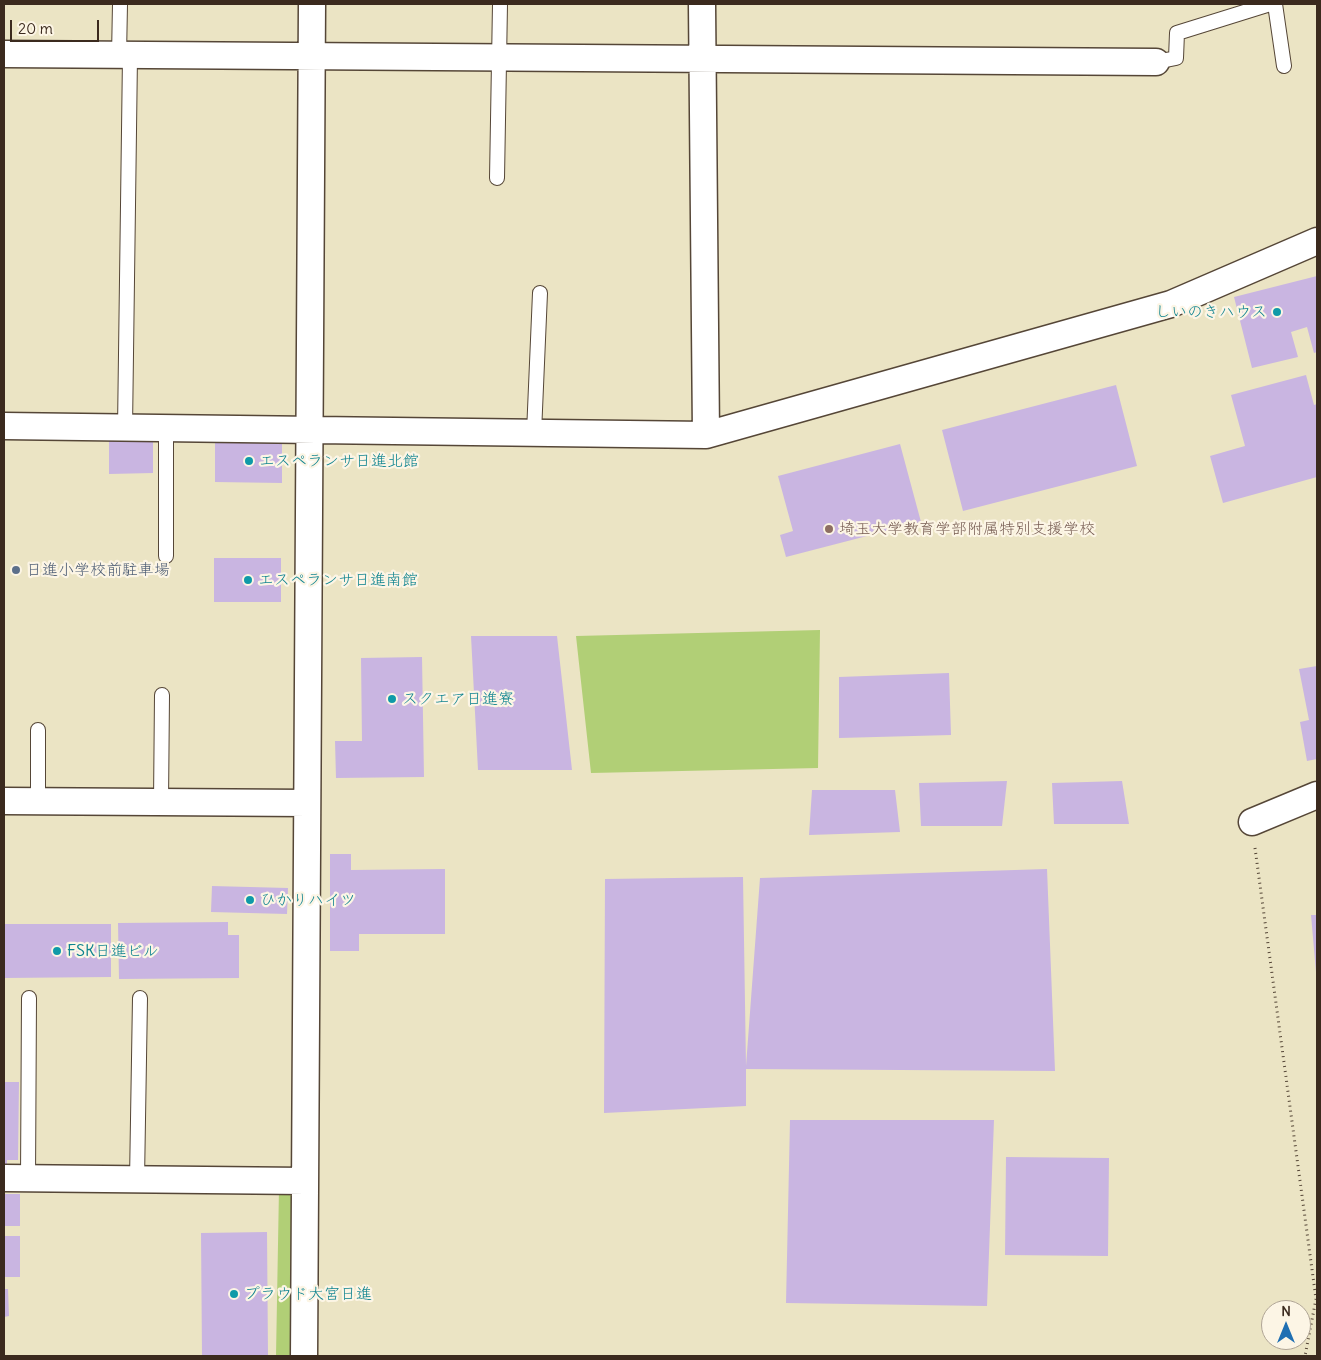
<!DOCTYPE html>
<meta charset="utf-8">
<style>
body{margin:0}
#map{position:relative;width:1321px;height:1360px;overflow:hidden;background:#ebe4c4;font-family:Delius,sans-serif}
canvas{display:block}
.frame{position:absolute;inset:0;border:5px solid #3b2a1e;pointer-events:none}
.north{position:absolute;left:1261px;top:1300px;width:50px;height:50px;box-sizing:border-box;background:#fcf5e5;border:1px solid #afa495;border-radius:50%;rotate:0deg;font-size:14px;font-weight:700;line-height:20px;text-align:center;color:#3b2a1e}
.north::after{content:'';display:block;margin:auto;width:18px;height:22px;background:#1f6fb2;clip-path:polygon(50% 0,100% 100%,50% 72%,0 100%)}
.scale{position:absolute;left:10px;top:20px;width:89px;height:22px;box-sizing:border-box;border:2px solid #3b2a1e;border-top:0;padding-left:6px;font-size:15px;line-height:18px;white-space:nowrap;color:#3b2a1e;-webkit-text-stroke:4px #fcf5e5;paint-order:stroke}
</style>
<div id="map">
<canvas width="1321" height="1360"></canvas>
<div class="frame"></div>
<div class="north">N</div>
<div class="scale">20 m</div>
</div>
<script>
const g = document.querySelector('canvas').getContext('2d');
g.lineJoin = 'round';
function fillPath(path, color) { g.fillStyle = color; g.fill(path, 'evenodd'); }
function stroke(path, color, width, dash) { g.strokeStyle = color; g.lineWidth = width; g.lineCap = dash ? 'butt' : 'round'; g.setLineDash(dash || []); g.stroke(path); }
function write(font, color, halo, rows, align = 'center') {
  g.font = font + ' Delius,"Klee One",sans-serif'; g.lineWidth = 4.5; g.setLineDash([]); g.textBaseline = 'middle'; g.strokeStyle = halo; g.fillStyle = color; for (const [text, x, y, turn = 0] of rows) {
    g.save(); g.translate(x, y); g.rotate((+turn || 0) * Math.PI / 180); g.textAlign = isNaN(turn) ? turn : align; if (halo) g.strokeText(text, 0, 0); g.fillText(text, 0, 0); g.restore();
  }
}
const green = new Path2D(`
 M820,630L818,768L591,773L576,636Z
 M279,1188H299V1356H276Z`);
const building = new Path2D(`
 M1317,276V352L1314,353L1307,327L1291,332L1298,357L1252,368L1234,297Z
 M1306,375L1314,405L1317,404V477L1223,503L1210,456L1245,446L1231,395Z
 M1116,385L1137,466L963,511L942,430Z
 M109,439L153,440V473L109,474Z
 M215,439H282V483L215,482Z
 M900,444L921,522L786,557L780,535L793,531L778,476Z
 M214,558H281V602H214Z
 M471,636H557L572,770H478Z
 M422,657L424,777L336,778L335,741H362L361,658Z
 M1317,666V759L1307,761L1300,722L1309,720L1299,669Z
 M949,673L951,735L839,738V677Z
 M1007,781L1002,826H921L919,783Z
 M1122,781L1129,824H1054L1052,783Z
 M812,790H895L900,832L809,835Z
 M330,854H351V870L445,869V934H359V951H330Z
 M1047,869L1055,1071L746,1069V1106L604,1113L605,879L743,877L746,1066L760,878Z
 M212,886L288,888L287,914L211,912Z
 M1311,915H1317V972H1316Z
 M228,922V935H239V978L119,979L118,923Z
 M4,924H111V977L4,978Z
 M4,1082H19L18,1160H7V1167H4Z
 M790,1120H994L987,1306L786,1303Z
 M1006,1157L1109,1158L1108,1256L1005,1255Z
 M4,1194H20V1226H4Z
 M267,1232L268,1356H202L201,1233Z
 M4,1236H20V1277H4Z
 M4,1289H8L9,1316L4,1317Z`);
const path = new Path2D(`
 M1255,848L1316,1299L1305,1356`);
const lane = new Path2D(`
 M1275,4L1284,66
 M119,56L120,4
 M1156,62L1176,58L1177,33L1270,4
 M497,178L500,4
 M125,428L130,56
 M166,429V556
 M534,433L540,293
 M38,730V801
 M161,802L162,695
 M28,1179L29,998
 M137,1180L140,998`);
const street = new Path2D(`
 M702,4L706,435
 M4,54L1156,62
 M4,426L706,435L1171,304L1317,241
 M4,801L307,803
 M1252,822L1317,795
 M4,1178L305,1181
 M304,1356L312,4`);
const markers = [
 [1277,312,5,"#0f9aa8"],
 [249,461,5,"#0f9aa8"],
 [829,529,5,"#8d6e63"],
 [16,570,5,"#5c6f8a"],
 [248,580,5,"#0f9aa8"],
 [392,699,5,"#0f9aa8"],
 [250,900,5,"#0f9aa8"],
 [57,951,5,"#0f9aa8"],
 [234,1294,5,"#0f9aa8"]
];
const cultureNames = [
 ["しいのきハウス",1267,312,"right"],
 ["エスペランサ日進北館",259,461],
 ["エスペランサ日進南館",258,580],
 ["スクエア日進寮",402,699],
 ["ひかりハイツ",260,900],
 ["FSK日進ビル",67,951],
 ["プラウド大宮日進",244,1294]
];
const educationNames = [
 ["埼玉大学教育学部附属特別支援学校",839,529]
];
const serviceNames = [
 ["日進小学校前駐車場",26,570]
];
fillPath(green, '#b1cf76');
fillPath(building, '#c9b5e1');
stroke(lane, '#554637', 16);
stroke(street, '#554637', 29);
stroke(path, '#554637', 3, [1, 4]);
stroke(lane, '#fff', 14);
stroke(street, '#fff', 26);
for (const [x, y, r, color] of markers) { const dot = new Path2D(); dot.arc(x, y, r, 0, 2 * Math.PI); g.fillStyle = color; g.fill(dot); stroke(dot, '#fcf5e5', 2); }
write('16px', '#0d838f', '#fcf5e5', cultureNames, 'left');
write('16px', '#785e54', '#fcf5e5', educationNames, 'left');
write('16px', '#4e5e75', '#fcf5e5', serviceNames, 'left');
</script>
